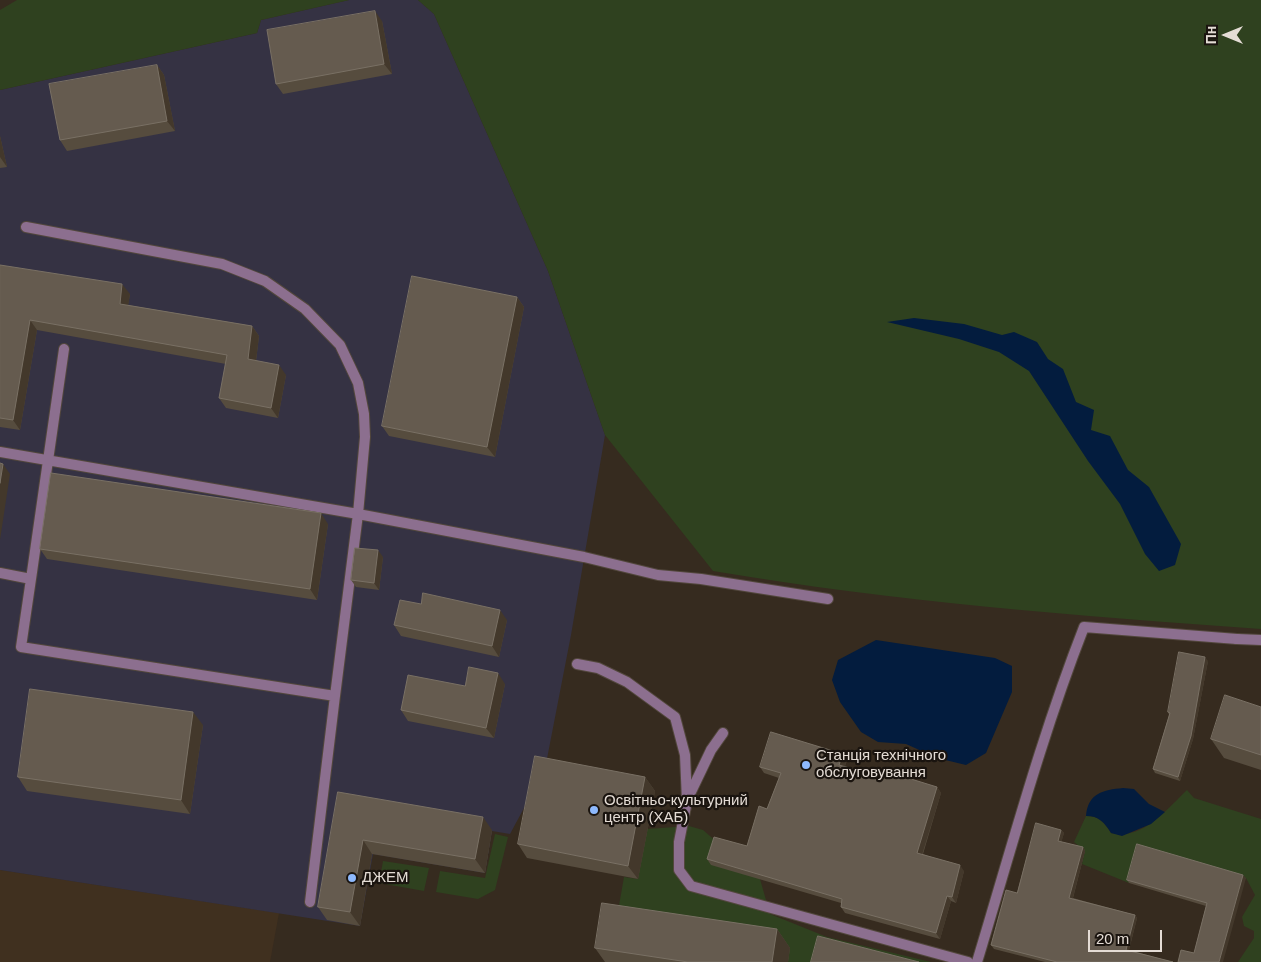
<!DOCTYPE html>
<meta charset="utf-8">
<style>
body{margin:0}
#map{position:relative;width:1261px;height:962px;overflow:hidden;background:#362b1f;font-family:Helvetica,sans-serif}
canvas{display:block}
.north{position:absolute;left:1201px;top:10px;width:50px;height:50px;-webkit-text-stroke:4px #1a140f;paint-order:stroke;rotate:270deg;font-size:14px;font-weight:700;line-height:20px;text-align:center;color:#e4dcd5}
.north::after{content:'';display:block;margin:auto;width:18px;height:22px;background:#e4dcd5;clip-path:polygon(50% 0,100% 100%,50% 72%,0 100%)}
.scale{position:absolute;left:1088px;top:930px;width:74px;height:22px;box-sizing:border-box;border:2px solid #e4dcd5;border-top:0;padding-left:6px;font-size:15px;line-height:18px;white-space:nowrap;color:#e4dcd5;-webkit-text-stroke:4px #1a140f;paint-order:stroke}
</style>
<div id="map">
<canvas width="1261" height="962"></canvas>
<div class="north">Пн</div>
<div class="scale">20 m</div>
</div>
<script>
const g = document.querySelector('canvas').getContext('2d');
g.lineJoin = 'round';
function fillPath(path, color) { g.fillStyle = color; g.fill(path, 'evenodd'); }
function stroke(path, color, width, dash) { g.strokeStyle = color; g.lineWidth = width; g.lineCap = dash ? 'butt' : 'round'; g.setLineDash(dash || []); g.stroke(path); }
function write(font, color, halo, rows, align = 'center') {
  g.font = font + ' Helvetica,sans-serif'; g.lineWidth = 4.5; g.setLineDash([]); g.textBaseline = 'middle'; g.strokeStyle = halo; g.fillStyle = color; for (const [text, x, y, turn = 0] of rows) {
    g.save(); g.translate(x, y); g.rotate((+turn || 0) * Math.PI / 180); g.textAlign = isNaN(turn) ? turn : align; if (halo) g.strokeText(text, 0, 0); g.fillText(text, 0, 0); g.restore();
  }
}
const built = new Path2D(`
 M0,870L279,913L270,962H0Z`);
const industrial = new Path2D(`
 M349,0H418L434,14L548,271L605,435L571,635L545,769L510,834L492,831L485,873L373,854L360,926L0,870V90L257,33L261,20Z`);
const green = new Path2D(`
 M17,0H349L261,20L257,33L0,90V10Z
 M418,0H1261V629C1078,616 895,602 713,571L605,435L548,271L434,14Z
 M1187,790L1194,798L1261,819V962H1238L1254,938V931L1244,926L1242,917L1255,895L1246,878L1129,883L1082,864L1085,851L1074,842L1086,816C1099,816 1104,822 1111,833C1142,841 1167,809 1187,790Z
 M689,826L703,830L760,879L770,914L827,937L931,962H609L624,877L638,879L647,829Z
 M495,834L508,837L495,890L478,899L436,892L440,871L485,878Z
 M383,861L429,868L424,891L379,883Z`);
const water = new Path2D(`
 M914,318L964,324L1002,335L1014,332L1037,342L1048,359L1063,369L1076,402L1094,410L1091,430L1110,436L1128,470L1149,487L1181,544L1175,565L1159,571L1145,554L1120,504L1088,461L1029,371L999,352L959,339L887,322Z
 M876,640L995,658L1012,666V692L986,753L966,765L937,758L906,744L878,742L861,732L840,702L832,680L838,660Z
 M1123,788L1134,789L1149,804L1165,812L1151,824L1122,836L1111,833C1104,822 1099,816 1086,816C1088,793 1103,790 1123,788Z`);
const lane = new Path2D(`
 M0,452L358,514L584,557L658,575L701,579L828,599
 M0,573L31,579L21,647L335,696L358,514L365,437L364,414L358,383L340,345L305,309L265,281L222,264L26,227
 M31,579L64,349
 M577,664L598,668L627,682L675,717L685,755L687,801L679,842V870L691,886L968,962
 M688,798L711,750L723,733
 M310,902L335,696
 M977,962C1011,850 1041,737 1084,627L1237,639`);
const street = new Path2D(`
 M1237,639L1261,640`);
const wall = new Path2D(`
 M382,21L392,74L283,94L276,84Z
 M157,65L164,75L175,131L67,151L60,140Z
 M0,136L7,167L0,168Z
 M0,265L130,294L128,305L252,326L259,336L256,361L286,375L278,418L226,408L219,398L226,364L37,330L20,430L0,427Z
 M517,297L524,307L495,457L389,436L382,426Z
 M328,524L317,600L47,559L40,549Z
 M383,557L379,590L356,587L351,580Z
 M507,620L499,657L401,636L394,625Z
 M1208,661L1193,739L1180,781L1155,773L1153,769L1169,715L1168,712Z
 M505,684L494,738L408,721L401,710L465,686Z
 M1261,707V770L1224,758L1211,739Z
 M203,725L190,814L27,791L18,777Z
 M843,754L847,760L845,766L883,778L937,787L941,793L923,854L964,871L956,903L951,901L940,939L845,913L841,907V903L711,865L707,859L747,846L767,809L779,778L764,773L760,767Z
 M645,777L655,791L638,879L527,858L518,844Z
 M338,792L492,830L485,873L372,854L360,926L327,920L318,907Z
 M1061,830L1064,833L1061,842L1083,847L1085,851L1073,898L1135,915L1137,918L1129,950L1173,962H1045L994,949L991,945L1017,893Z
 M1246,878L1194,953L1206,906L1129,883L1127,880Z
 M777,929L790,948L788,962H605L595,948Z`);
const shadedWall = new Path2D(`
 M375,11L382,21L392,74L384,64Z
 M157,65L164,75L175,131L167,121Z
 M0,136L7,167L0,157Z
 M122,284L130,294L127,314L120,304Z
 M517,297L524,307L495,457L487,447Z
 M30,320L37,330L20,430L13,420Z
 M252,326L259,336L255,369L248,359Z
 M279,365L286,375L278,418L271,408Z
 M3,464L10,474L0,540V483Z
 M321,513L328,524L317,600L310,589Z
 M378,550L383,557L379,590L374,583Z
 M500,610L507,620L499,657L492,646Z
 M1205,657L1208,661L1193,739L1180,781L1178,777Z
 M498,673L505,684L494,738L486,728Z
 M193,712L203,725L190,814L181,800Z
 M843,754L847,760L843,771L839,765Z
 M645,777L655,791L638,879L628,866Z
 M937,787L941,793L921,858L917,853Z
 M483,817L492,830L485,873L475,859Z
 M1061,830L1064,833L1061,844L1058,841Z
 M363,840L372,854L360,926L350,912Z
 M1083,847L1085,851L1072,901L1069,898Z
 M960,865L964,871L956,903L952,897Z
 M1243,875L1246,878L1223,962H1219Z
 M947,896L951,901L940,939L936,933Z
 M1135,915L1137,918L1128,953L1126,950Z
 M777,929L790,948L788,962H772Z`);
const building = new Path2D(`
 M375,11L384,64L276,84L267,30Z
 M157,65L167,121L60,140L49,84Z
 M0,265L122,284L120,304L252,326L248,359L279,365L271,408L219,398L227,355L30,320L13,420L0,418Z
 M412,276L517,297L487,447L382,426Z
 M0,463L3,464L0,483Z
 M51,473L321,513L310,589L40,549Z
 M355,548L378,550L374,583L351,580Z
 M423,593L500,610L492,646L394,625L400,600L421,604Z
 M1179,652L1205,657L1191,736L1178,777L1153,769L1170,713L1168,712Z
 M469,667L498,673L486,728L401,710L408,675L465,686Z
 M30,689L193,712L181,800L18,777Z
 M1225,695L1261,707V755L1211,739Z
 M771,732L843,754L839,765L883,778L885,771L937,787L917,853L960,865L952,897L947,896L936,933L841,907L842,899L707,859L714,837L747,846L759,806L767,809L781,773L760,767Z
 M535,756L645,777L628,866L518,844Z
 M338,792L483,817L475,859L363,840L350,912L318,907Z
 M1036,823L1061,830L1058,841L1083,847L1069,898L1135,915L1126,950L1173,962H1057L991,945L1006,890L1017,893Z
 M1137,844L1243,875L1219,962H1178L1181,950L1194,953L1207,903L1127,880Z
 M602,903L777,929L772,962H688L595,948Z
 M818,936L919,962H811Z`);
const markers = [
 [806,765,5,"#8eb9fd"],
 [594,810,5,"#8eb9fd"],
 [352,878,5,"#8eb9fd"]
];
const poiNames = [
 ["Cтанція технічного",816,756],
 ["обслуговування",816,773],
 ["Освітньо-культурний",604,801],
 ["центр (ХАБ)",604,818],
 ["ДЖЕМ",362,878]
];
fillPath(built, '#40301f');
fillPath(industrial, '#353243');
fillPath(green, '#2f411f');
fillPath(water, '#031c3e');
stroke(lane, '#52473c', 12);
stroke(street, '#52473c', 12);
stroke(lane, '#8c6f8f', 10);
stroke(street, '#8c6f8f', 10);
fillPath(wall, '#564c3e');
fillPath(shadedWall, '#43382b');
fillPath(building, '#655b4f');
stroke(building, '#797064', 1);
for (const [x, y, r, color] of markers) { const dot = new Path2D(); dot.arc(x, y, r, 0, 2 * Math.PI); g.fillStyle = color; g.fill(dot); stroke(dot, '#1a140f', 2); }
write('15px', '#e4dcd5', '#1a140f', poiNames, 'left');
</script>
